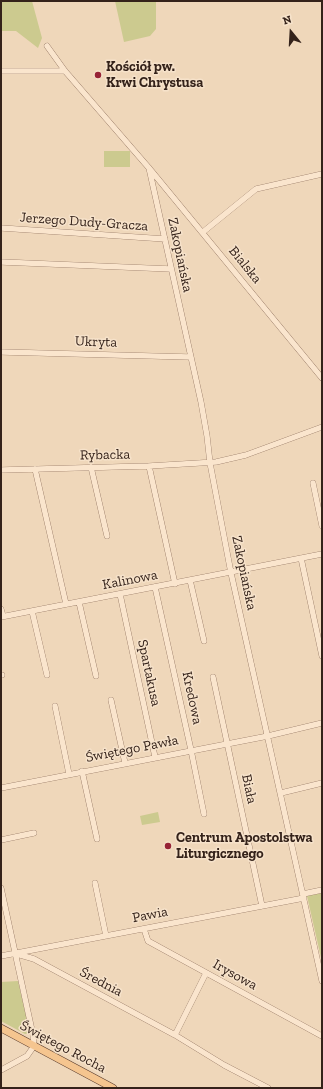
<!DOCTYPE html>
<html>
<head>
<meta charset="utf-8">
<style>
  body { margin:0 }
  #map { position:relative; width:323px; height:1089px; overflow:hidden; background:#efd7ba; font-family:"Zilla Slab",serif }
  canvas { display:block }
  .frame { position:absolute; inset:0; border:2px solid #34221a; pointer-events:none }
  .north { position:absolute; left:271px; top:12px; width:40px; height:40px; -webkit-text-stroke:3px #f6e2ca; paint-order:stroke; rotate:342deg; font-size:11px; font-weight:700; line-height:16px; text-align:center; color:#34221a }
  .north::after { content:''; display:block; margin:auto; width:14px; height:18px; background:#34221a; clip-path:polygon(50% 0,100% 100%,50% 72%,0 100%) }
</style>
</head>
<body>
<div id="map">
<canvas width="323" height="1089"></canvas>
<div class="frame"></div>
<div class="north">N</div>
</div>
<script>
const ctx = document.querySelector('canvas').getContext('2d');
ctx.lineJoin = 'round';
function fillPath(path, color) {
  ctx.fillStyle = color;
  ctx.fill(path, 'evenodd');
}
function toPath(rows) {
  const path = new Path2D();
  for (const r of rows) {
    path.moveTo(r[0], r[1]);
    for (let i = 2; i < r.length; i += 2) path.lineTo(r[i], r[i + 1]);
  }
  return path;
}
function strokePath(path, color, width, dash) {
  ctx.strokeStyle = color;
  ctx.lineWidth = width;
  ctx.lineCap = dash ? 'butt' : 'round';
  ctx.setLineDash(dash || []);
  ctx.stroke(path);
}
function write(font, color, halo, rows, align = 'center') {
  ctx.font = font + ' "Zilla Slab",serif';
  ctx.lineWidth = 3;
  ctx.setLineDash([]);
  ctx.textBaseline = 'middle';
  ctx.strokeStyle = halo;
  ctx.fillStyle = color;
  for (const [text, x, y, turn = 0] of rows) {
    ctx.save();
    ctx.translate(x, y);
    ctx.rotate((+turn || 0) * Math.PI / 180);
    ctx.textAlign = isNaN(turn) ? turn : align;
    if (halo) ctx.strokeText(text, 0, 0);
    ctx.fillText(text, 0, 0);
    ctx.restore();
  }
}
fillPath(toPath([
  [1,1,32,1,42,38,38,48,16,31,1,31],
  [115,1,156,1,156,29,150,36,124,42],
  [104,151,130,151,130,167,104,167],
  [158,812,160,822,142,825,140,816],
  [322,893,322,962,307,896],
  [18,981,30,1033,29,1034,25,1034,1,1021,1,982]
]), '#ccca8f');
const minor = toPath([
  [47,46,65,71,149,168,322,378],
  [1,71,65,71],
  [149,168,201,402,207,436,210,463,231,573,322,981],
  [1,228,165,239],
  [203,232,256,189,322,174],
  [1,262,171,269],
  [1,352,190,357],
  [149,466,175,584],
  [91,467,107,536],
  [35,469,66,604],
  [1,470,149,466,216,462,246,455,322,427],
  [313,483,322,526],
  [301,558,322,656],
  [190,580,204,641],
  [155,587,191,750,204,814],
  [120,594,155,757],
  [79,602,96,676],
  [1,609,3,616],
  [32,611,47,675],
  [1,617,322,554],
  [1,675,2,675],
  [213,677,262,906],
  [111,700,125,763],
  [55,706,69,774],
  [82,771,97,839],
  [1,788,268,736,322,723],
  [281,793,322,783],
  [1,840,34,833],
  [95,883,106,936],
  [1,888,33,1035,34,1046,27,1056,1,1070],
  [303,894,322,890],
  [144,929,148,941,322,1036],
  [17,954,34,959,175,1035,224,1065,268,1088],
  [1,956,304,898],
  [175,1035,206,973]
]);
const major = toPath([
  [1,1028,113,1088]
]);
strokePath(minor, '#866754', 6);
strokePath(major, '#533629', 8);
strokePath(minor, '#fae5cd', 5.5);
strokePath(major, '#f5c58f', 7);
for (const [x, y, r, color] of [
  [98,75,4,"#972336"],
  [168,846,4,"#972336"]
]) {
  const dot = new Path2D();
  dot.arc(x, y, r, 0, 2 * Math.PI);
  ctx.fillStyle = color;
  ctx.fill(dot);
  strokePath(dot, '#f6e2ca', 1.5);
}
write('bold 14px', '#34221a', '#f6e2ca', [
  ["Kościół pw.",106,67],
  ["Krwi Chrystusa",106,83],
  ["Centrum Apostolstwa",176,838],
  ["Liturgicznego",176,854]
], 'left');
write('14px', '#34221a', '#f6e2ca', [
  ["Jerzego Dudy-Gracza",84,222,4],
  ["Zakopiańska",180,255,78],
  ["Bialska",245,265,51],
  ["Ukryta",96,342,2],
  ["Rybacka",105,455,-1],
  ["Zakopiańska",244,573,78],
  ["Kalinowa",130,580,-11],
  ["Spartakusa",149,673,78],
  ["Kredowa",192,698,78],
  ["Świętego Pawła",132,749,-11],
  ["Biała",249,789,78],
  ["Pawia",150,915,-11],
  ["Irysowa",235,975,29],
  ["Średnia",101,982,28],
  ["Świętego Rocha",63,1047,28]
]);
</script>
</body>
</html>
